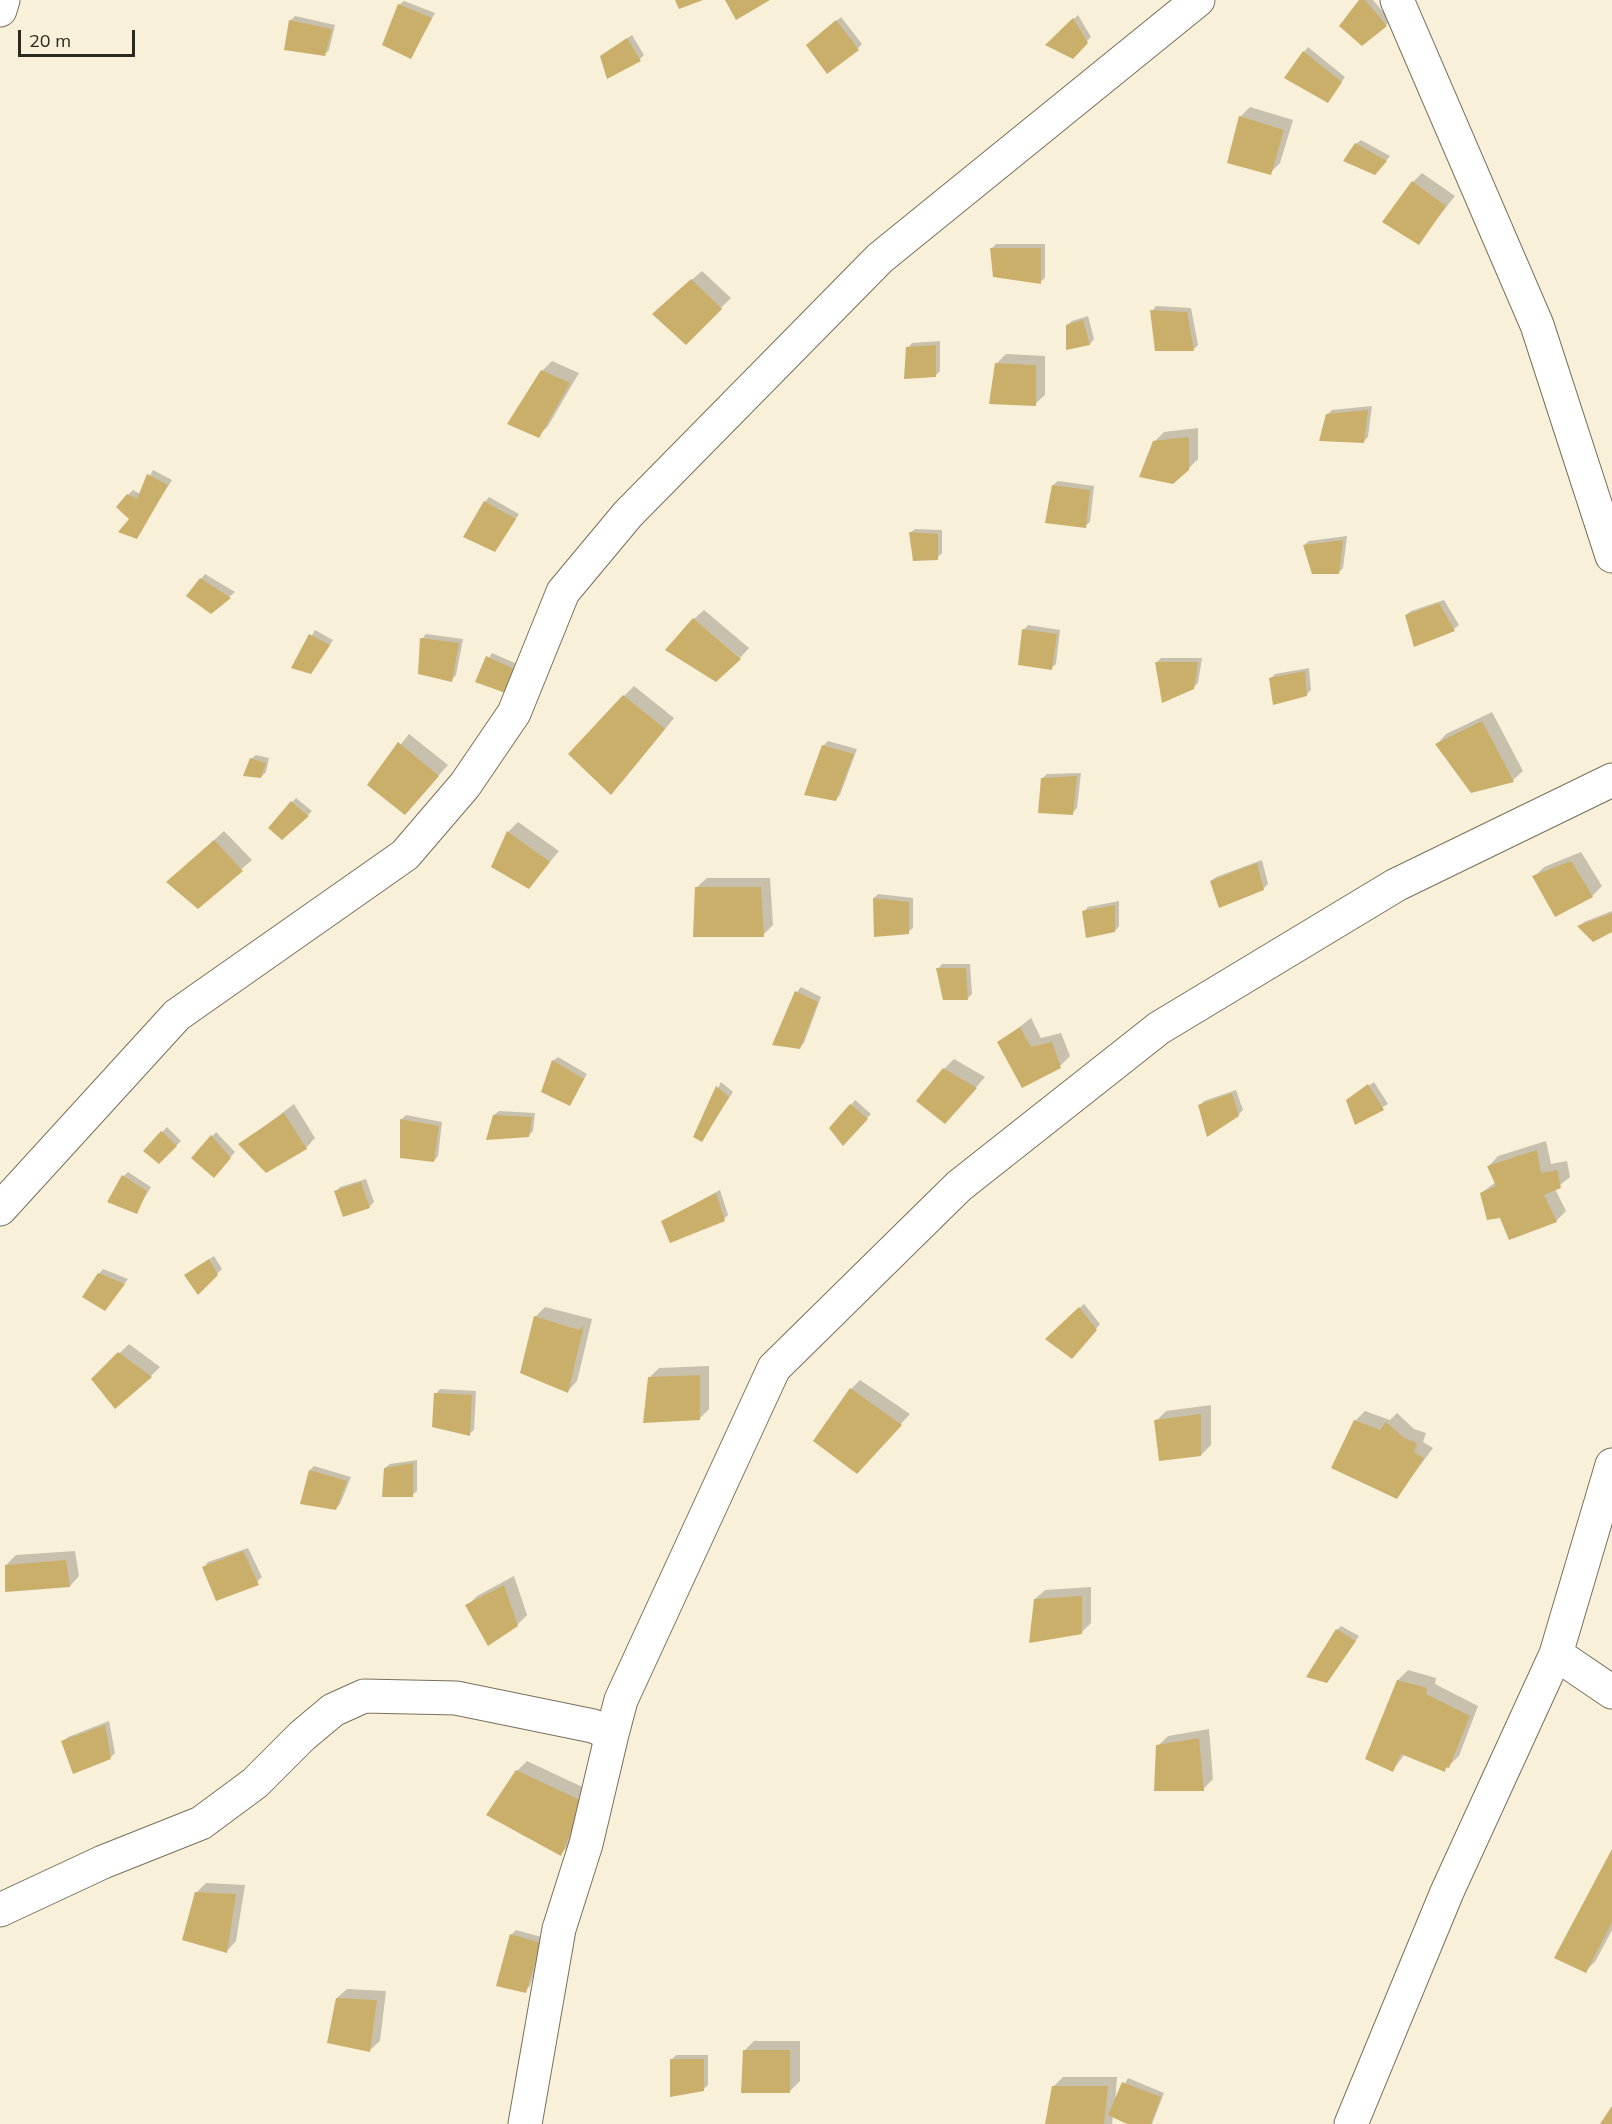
<!DOCTYPE html>
<html>
<head>
<meta charset="utf-8">
<style>
  body { margin:0 }
  #map { position:relative; width:1612px; height:2124px; overflow:hidden; background:#f9f0d9; font-family:Mulish,sans-serif }
  canvas { display:block }
  .scale { position:absolute; left:18px; top:30px; width:117px; height:27px; box-sizing:border-box; border:3px solid #2c2920; border-top:0; padding-left:8px; font-size:18px; line-height:21px; white-space:nowrap; color:#2c2920; -webkit-text-stroke:4px #f9f0d9; paint-order:stroke }
</style>
</head>
<body>
<div id="map">
<canvas width="1612" height="2124"></canvas>
<div class="scale">20 m</div>
</div>
<script>
const ctx = document.querySelector('canvas').getContext('2d');
ctx.lineJoin = 'round';
function fillPath(path, color) {
  ctx.fillStyle = color;
  ctx.fill(path, 'evenodd');
}
function toPath(rows) {
  const path = new Path2D();
  for (const r of rows) {
    path.moveTo(r[0], r[1]);
    for (let i = 2; i < r.length; i += 2) path.lineTo(r[i], r[i + 1]);
  }
  return path;
}
function strokePath(path, color, width, dash) {
  ctx.strokeStyle = color;
  ctx.lineWidth = width;
  ctx.lineCap = dash ? 'butt' : 'round';
  ctx.setLineDash(dash || []);
  ctx.stroke(path);
}
fillPath(toPath([
  [1361,0,1373,0,1390,20,1386,25],
  [404,1,435,13,411,57,399,5],
  [1078,15,1091,37,1072,57,1052,41],
  [295,16,335,25,329,50,325,54,290,21],
  [841,17,862,44,858,48,813,41],
  [632,35,644,55,640,59,601,56],
  [1308,47,1345,77,1332,96,1304,52],
  [1250,107,1293,120,1280,163,1270,173,1240,117],
  [1361,140,1390,156,1380,168,1356,144],
  [1422,173,1455,196,1418,243,1413,182],
  [996,244,1045,244,1045,278,1040,282,992,248],
  [702,271,731,298,686,343,664,304],
  [1156,306,1191,308,1198,345,1193,350,1152,311],
  [1088,316,1094,339,1090,344,1067,348,1067,325,1072,321],
  [940,341,940,371,936,375,908,348,912,343],
  [1006,354,1045,356,1045,395,1035,404,996,364],
  [552,361,579,373,548,426,538,436,542,371],
  [1372,406,1368,437,1363,442,1327,415,1332,410],
  [1198,428,1198,459,1188,469,1154,442,1164,432],
  [153,470,172,480,136,537,128,495,133,490,140,494],
  [1058,481,1094,486,1090,522,1085,526,1053,485],
  [489,497,519,514,495,551,485,502],
  [915,529,942,530,942,553,937,558,910,533],
  [1347,536,1343,568,1338,573,1304,545,1309,541],
  [205,574,235,592,211,612,201,579],
  [1444,600,1459,625,1454,629,1415,645,1406,615,1411,611],
  [704,610,749,648,740,658,694,619],
  [1028,625,1060,630,1056,664,1051,668,1024,630],
  [315,630,333,640,311,673,293,667],
  [426,634,463,639,456,675,451,680,422,639],
  [492,653,526,668,477,681],
  [1161,658,1202,658,1198,683,1193,688,1156,663],
  [1309,668,1311,690,1306,695,1270,679,1275,674],
  [634,686,674,718,621,783,624,696],
  [1492,712,1523,771,1513,780,1472,792,1437,744,1446,734],
  [409,734,448,765,414,803,369,785],
  [828,741,857,749,840,795,836,799,823,746],
  [256,755,269,758,266,772,261,777,251,759],
  [1081,773,1077,808,1072,813,1042,779,1047,774],
  [296,798,312,811,308,815,292,802],
  [518,822,559,851,529,887,493,866,508,832],
  [224,831,252,860,198,907,178,873],
  [1581,852,1602,886,1592,896,1534,877,1544,867],
  [1262,860,1268,884,1263,889,1211,881,1216,877],
  [707,878,770,878,773,925,763,935,697,887],
  [878,894,913,898,913,928,908,932,874,898],
  [1119,901,1119,926,1115,931,1083,912,1088,907],
  [1612,911,1612,931,1579,926,1584,922],
  [942,964,970,964,972,994,968,998,938,969],
  [801,987,821,997,804,1043,799,1048,775,1044,797,992],
  [1031,1018,1041,1038,1061,1033,1070,1056,1060,1066,999,1043],
  [558,1057,587,1074,570,1104,553,1061],
  [954,1059,985,1077,955,1112,944,1069],
  [721,1082,733,1092,701,1140,695,1137],
  [1374,1082,1388,1104,1356,1123,1350,1099],
  [1236,1090,1243,1110,1238,1115,1200,1105,1204,1101],
  [855,1100,871,1114,843,1144,851,1105],
  [294,1104,315,1138,306,1148,241,1144],
  [499,1111,535,1113,533,1131,528,1136,494,1115],
  [406,1115,442,1122,438,1156,434,1161,401,1120],
  [167,1127,181,1141,159,1162,145,1151],
  [216,1132,235,1152,214,1176,193,1158],
  [1546,1141,1551,1164,1567,1161,1570,1177,1555,1189,1566,1211,1556,1221,1481,1193,1496,1182,1489,1166,1498,1156],
  [128,1172,151,1187,136,1212,124,1176],
  [366,1179,374,1202,370,1206,344,1215,336,1192,340,1187],
  [720,1190,728,1215,724,1219,663,1221],
  [214,1256,222,1269,198,1293,186,1275],
  [103,1269,128,1279,109,1304,99,1274],
  [1084,1304,1100,1324,1076,1353,1047,1339],
  [545,1307,592,1319,577,1381,568,1391,535,1317],
  [129,1344,160,1367,151,1376,93,1379],
  [709,1366,709,1409,699,1419,649,1378,659,1368],
  [860,1380,910,1414,866,1462,851,1389],
  [440,1389,476,1391,474,1430,469,1434,436,1394],
  [1211,1405,1211,1445,1201,1455,1156,1421,1166,1411],
  [1365,1411,1390,1420,1397,1413,1414,1429,1426,1433,1423,1442,1433,1448,1397,1497,1355,1421],
  [417,1460,417,1491,412,1495,385,1468,390,1464],
  [314,1466,351,1477,340,1504,335,1509,310,1470],
  [248,1548,262,1577,258,1581,216,1599,204,1567,208,1562],
  [75,1551,79,1576,70,1586,6,1565,16,1555],
  [514,1576,527,1615,517,1625,467,1606,477,1596],
  [1091,1587,1091,1623,1081,1633,1035,1599,1045,1590],
  [1341,1626,1359,1636,1326,1682,1337,1630],
  [1408,1670,1436,1678,1435,1684,1478,1706,1459,1756,1444,1770,1405,1754,1392,1771,1398,1680],
  [109,1721,115,1753,110,1758,63,1741,68,1737],
  [1209,1729,1213,1779,1203,1789,1158,1746,1168,1736],
  [527,1761,593,1792,570,1844,561,1854,517,1771],
  [1612,1852,1612,1930,1595,1962,1585,1971],
  [206,1883,245,1885,236,1941,227,1951,196,1893],
  [516,1930,545,1938,530,1986,525,1991,511,1935],
  [347,1989,386,1991,380,2041,370,2050,337,1998],
  [754,2041,800,2041,800,2081,790,2091,744,2051],
  [676,2055,708,2055,708,2085,704,2089,671,2060],
  [1063,2077,1117,2077,1115,2102,1128,2078,1164,2093,1152,2124,1131,2124,1113,2116,1112,2124,1047,2124,1053,2087]
]), '#0003');
fillPath(toPath([
  [675,0,703,0,679,9],
  [725,0,770,0,736,20],
  [1359,0,1365,0,1387,26,1362,46,1339,26],
  [398,4,432,18,411,59,382,45],
  [1073,18,1088,43,1073,59,1045,45],
  [289,20,332,29,325,56,284,50],
  [836,20,859,50,827,74,806,45],
  [627,38,641,61,607,79,600,56],
  [1303,51,1342,82,1328,103,1284,78],
  [1239,116,1284,130,1271,175,1227,163],
  [1355,143,1387,161,1375,175,1343,161],
  [1412,181,1446,206,1419,245,1382,222],
  [990,248,1041,248,1041,284,993,277],
  [691,279,722,309,686,345,652,314],
  [1150,310,1187,312,1194,351,1155,351],
  [1083,320,1090,345,1066,350,1066,325],
  [936,345,936,377,904,379,906,347],
  [995,363,1036,365,1036,406,989,404],
  [541,370,570,383,539,438,507,424],
  [1368,410,1364,443,1319,441,1326,414],
  [1189,437,1189,470,1173,484,1139,477,1153,441],
  [147,474,168,485,137,539,118,532,129,519,116,507,127,494,137,499],
  [1052,485,1090,490,1086,528,1045,523],
  [484,501,516,519,495,552,463,537],
  [909,532,938,534,938,560,913,561],
  [1343,540,1339,574,1312,574,1303,545],
  [200,578,231,598,211,614,186,596],
  [1439,603,1455,631,1414,647,1405,615],
  [693,618,741,659,716,682,665,650],
  [1022,629,1057,634,1052,670,1018,665],
  [309,634,330,645,311,674,291,668],
  [420,638,459,643,452,682,418,674],
  [486,656,523,673,511,695,475,682],
  [1155,662,1198,662,1194,689,1162,703],
  [1305,671,1307,696,1273,705,1269,678],
  [623,695,665,729,611,795,568,754],
  [1482,721,1514,782,1471,793,1435,744],
  [398,742,439,776,405,815,367,785],
  [822,745,854,754,836,801,804,795],
  [250,758,266,763,261,778,243,776],
  [1077,776,1073,815,1038,813,1041,778],
  [291,801,309,816,282,840,268,828],
  [507,831,550,862,529,889,491,867],
  [214,840,243,871,198,909,166,882],
  [1571,861,1593,897,1555,917,1532,876],
  [1257,863,1264,890,1219,908,1210,881],
  [695,887,761,887,764,937,693,937],
  [873,898,909,902,909,934,874,937],
  [1115,905,1115,932,1086,938,1082,911],
  [1612,913,1612,932,1593,942,1577,926],
  [936,968,966,968,968,1000,943,1000],
  [795,991,818,1002,800,1049,772,1045],
  [1020,1027,1031,1047,1052,1042,1061,1068,1022,1088,997,1042],
  [552,1060,584,1079,570,1106,541,1092],
  [943,1068,977,1088,945,1124,916,1101],
  [1368,1084,1384,1110,1355,1125,1346,1100],
  [716,1086,729,1097,702,1142,693,1137],
  [1232,1093,1239,1116,1207,1137,1198,1105],
  [850,1104,868,1119,843,1146,829,1128],
  [284,1113,307,1149,266,1173,238,1144],
  [493,1115,532,1117,529,1137,486,1140],
  [400,1119,439,1126,434,1162,400,1158],
  [161,1131,177,1146,159,1164,143,1151],
  [211,1135,231,1158,214,1178,191,1158],
  [1537,1150,1541,1173,1557,1170,1561,1188,1544,1195,1557,1222,1509,1240,1500,1218,1487,1220,1480,1193,1496,1186,1487,1166],
  [122,1175,147,1191,137,1214,107,1202],
  [361,1182,370,1208,343,1217,334,1191],
  [716,1193,725,1221,670,1243,661,1221],
  [209,1259,218,1275,198,1295,184,1275],
  [98,1273,125,1284,105,1311,82,1297],
  [1079,1307,1097,1330,1072,1359,1045,1339],
  [534,1316,579,1330,584,1325,568,1393,520,1373],
  [118,1352,152,1377,115,1409,91,1379],
  [700,1375,700,1420,643,1423,648,1377],
  [850,1388,902,1425,857,1474,813,1441],
  [434,1393,472,1395,470,1436,432,1427],
  [1201,1414,1201,1456,1159,1461,1154,1420],
  [1354,1420,1380,1430,1386,1422,1404,1438,1417,1443,1414,1452,1424,1458,1397,1499,1331,1468],
  [413,1463,413,1497,382,1497,384,1468],
  [309,1470,347,1481,336,1510,300,1504],
  [243,1551,259,1585,216,1601,202,1567],
  [66,1560,70,1587,5,1592,5,1565],
  [504,1585,518,1626,488,1646,465,1605],
  [1082,1596,1082,1634,1029,1643,1034,1599],
  [1336,1629,1356,1641,1327,1683,1306,1677],
  [1397,1680,1427,1688,1426,1694,1470,1716,1449,1768,1446,1767,1445,1772,1401,1754,1393,1772,1365,1759],
  [105,1725,111,1759,73,1774,61,1741],
  [1199,1738,1204,1791,1154,1791,1156,1745],
  [516,1770,584,1802,561,1856,486,1815],
  [1612,1849,1612,1922,1586,1973,1554,1958],
  [195,1892,236,1894,227,1953,182,1940],
  [510,1934,541,1943,526,1993,496,1986],
  [336,1998,377,2000,370,2052,327,2043],
  [743,2050,790,2050,790,2093,741,2093],
  [670,2059,704,2059,704,2091,670,2097],
  [1122,2082,1161,2097,1151,2124,1127,2124,1108,2115],
  [1052,2086,1108,2086,1104,2124,1045,2124],
  [1612,2106,1612,2124,1600,2124]
]), '#caaf6b');
const street = toPath([
  [1397,0,1537,325,1612,556],
  [0,10,3,0],
  [0,1209,177,1015,405,855,465,785,514,713,563,592,628,514,880,258,1198,0],
  [1612,1465,1556,1654,1612,1692],
  [0,1910,103,1862,201,1823,255,1783,302,1736,333,1710,364,1696,456,1698,593,1726,612,1734,621,1700,774,1368,959,1186,1159,1028,1396,885,1612,780],
  [525,2124,559,1929,586,1844,612,1734],
  [1351,2124,1447,1892,1556,1654]
]);
strokePath(street, '#78705c', 35);
strokePath(street, '#fff', 33);
</script>
</body>
</html>
